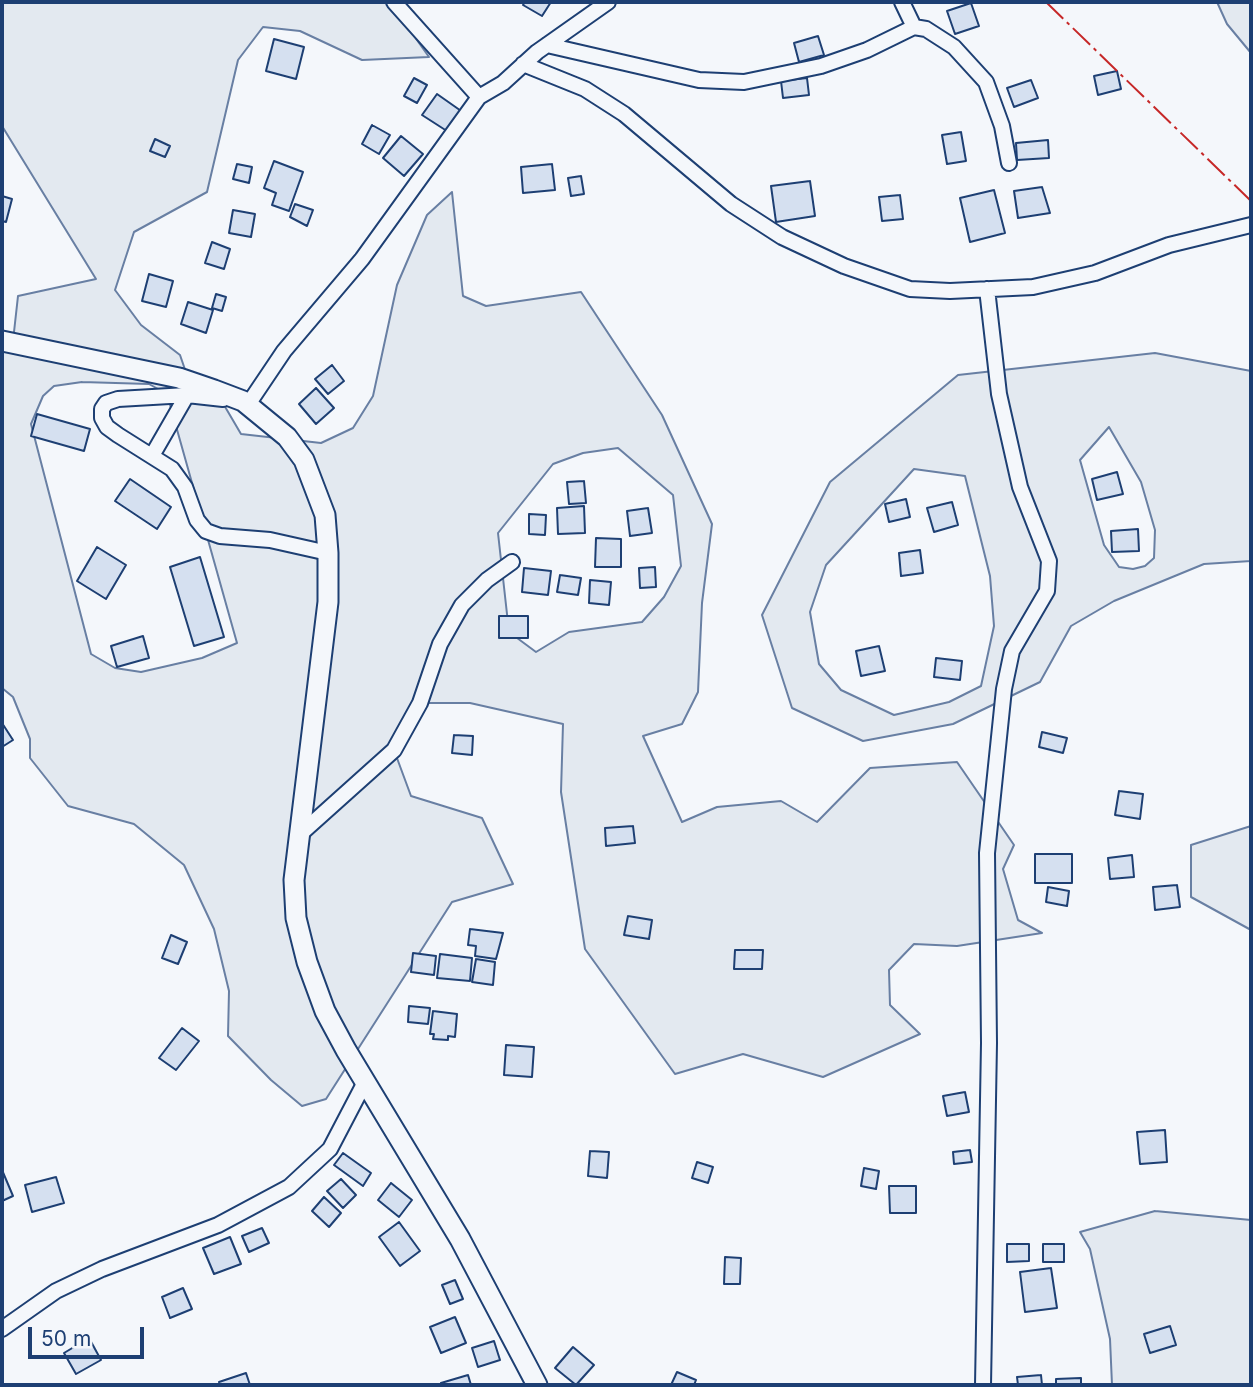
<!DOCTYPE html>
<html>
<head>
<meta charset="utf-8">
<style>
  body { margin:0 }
  #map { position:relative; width:1253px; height:1387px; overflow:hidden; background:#f4f7fb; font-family:Inter,sans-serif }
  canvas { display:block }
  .frame { position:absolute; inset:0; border:4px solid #1d3f73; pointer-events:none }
  .scale { position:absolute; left:28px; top:1327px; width:116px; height:32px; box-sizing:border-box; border:4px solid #1d3f73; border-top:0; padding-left:9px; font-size:21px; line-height:24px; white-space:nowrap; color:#1d3f73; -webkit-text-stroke:5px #f4f7fb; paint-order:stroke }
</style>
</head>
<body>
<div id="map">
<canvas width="1253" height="1387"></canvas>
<div class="frame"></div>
<div class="scale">50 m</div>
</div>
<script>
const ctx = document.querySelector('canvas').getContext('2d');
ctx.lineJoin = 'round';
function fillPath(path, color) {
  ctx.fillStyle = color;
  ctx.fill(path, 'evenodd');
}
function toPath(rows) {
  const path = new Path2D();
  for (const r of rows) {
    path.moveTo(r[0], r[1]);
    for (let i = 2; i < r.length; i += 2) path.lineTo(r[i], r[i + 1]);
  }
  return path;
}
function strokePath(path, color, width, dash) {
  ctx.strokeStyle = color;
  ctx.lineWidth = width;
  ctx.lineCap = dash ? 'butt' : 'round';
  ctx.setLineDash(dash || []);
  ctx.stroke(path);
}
const green = toPath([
  [2,2,390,2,429,57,362,60,300,31,263,27,238,60,207,192,134,232,115,290,141,325,180,355,191,387,224,405,241,434,321,443,353,428,373,396,397,285,427,215,452,192,463,296,486,306,581,292,662,415,712,524,702,603,698,692,682,724,643,736,682,822,717,807,781,801,817,822,870,768,957,762,1014,845,1003,869,1018,920,1042,933,957,946,914,944,889,970,890,1005,920,1034,823,1077,743,1054,675,1074,585,949,561,792,563,724,470,703,420,703,394,750,411,796,482,818,513,884,452,902,326,1099,302,1106,271,1080,228,1036,229,991,214,929,184,865,134,824,68,806,30,758,30,739,13,697,2,688,2,346,14,332,18,296,96,279,2,126,2,2],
  [82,382,149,384,167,394,237,643,202,658,141,672,115,668,91,654,31,424,43,396,54,386,82,382],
  [618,448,673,495,681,566,664,597,642,622,569,632,536,652,509,632,498,533,553,464,583,453,618,448],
  [1217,2,1251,2,1251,53,1227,24,1217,2],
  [1155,353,1251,371,1251,561,1204,564,1114,601,1071,626,1040,682,953,724,863,741,792,708,762,615,830,482,958,375,1155,353],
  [1109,427,1141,482,1155,530,1154,558,1145,566,1133,569,1119,567,1104,545,1080,460,1109,427],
  [914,469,965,476,990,576,994,626,981,686,949,702,894,715,841,690,819,664,810,612,826,565,914,469],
  [1251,826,1251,930,1191,897,1191,845,1251,826],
  [1155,1211,1251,1220,1251,1385,1112,1385,1110,1339,1090,1249,1080,1232,1155,1211]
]);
fillPath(green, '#e3e9f0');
strokePath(green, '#687fa3', 2);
const building = toPath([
  [525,2,551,2,542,16,523,5,525,2],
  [971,3,979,26,955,34,947,11,971,3],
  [818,36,824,55,799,62,794,43,818,36],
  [274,39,304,47,296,79,266,71,274,39],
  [1117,71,1121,89,1098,95,1094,76,1117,71],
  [414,78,427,85,417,103,404,96,414,78],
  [807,78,809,95,783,98,781,81,807,78],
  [1031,80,1038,98,1014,107,1007,88,1031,80],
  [437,94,464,113,450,133,422,115,437,94],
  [372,125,390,135,379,154,362,144,372,125],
  [961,132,966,161,947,164,942,135,961,132],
  [401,136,423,154,404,176,383,158,401,136],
  [155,139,170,146,165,157,150,151,155,139],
  [1048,140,1049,158,1017,160,1016,143,1048,140],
  [274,161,303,172,289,211,272,205,276,193,264,188,274,161],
  [237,164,252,167,249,183,233,179,237,164],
  [552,164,555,190,523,193,521,167,552,164],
  [581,176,584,194,571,196,568,178,581,176],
  [810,181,815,216,776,222,771,186,810,181],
  [1042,187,1050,213,1018,218,1014,191,1042,187],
  [994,190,1005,233,970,242,960,198,994,190],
  [900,195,903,219,882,221,879,197,900,195],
  [2,196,12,199,6,222,2,221,2,196],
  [295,204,313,210,307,226,290,217,295,204],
  [233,210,255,214,251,237,229,233,233,210],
  [212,242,230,249,224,269,205,263,212,242],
  [149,274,173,281,166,307,142,301,149,274],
  [216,294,226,297,222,311,212,308,216,294],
  [188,302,213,310,206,333,181,324,188,302],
  [332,365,344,381,328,394,315,379,332,365],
  [316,388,334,408,316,424,299,404,316,388],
  [37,414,90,429,84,451,31,436,37,414],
  [1117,472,1123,494,1097,500,1092,479,1117,472],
  [130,479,171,507,157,529,115,501,130,479],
  [584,481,586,503,569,504,567,482,584,481],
  [906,499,910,517,889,522,885,504,906,499],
  [952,502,958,525,934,532,927,508,952,502],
  [584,506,585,533,558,534,557,508,584,506],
  [648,508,652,533,630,536,627,511,648,508],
  [529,514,546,515,545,535,529,534,529,514],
  [1138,529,1139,551,1112,552,1111,531,1138,529],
  [596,538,621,539,621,567,595,567,596,538],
  [97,547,126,565,106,599,77,581,97,547],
  [920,550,923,573,901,576,899,553,920,550],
  [200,557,224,637,194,646,170,567,200,557],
  [655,567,656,587,640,588,639,568,655,567],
  [524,568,551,571,548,595,522,592,524,568],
  [560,575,581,578,578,595,557,592,560,575],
  [590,580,611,582,609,605,589,603,590,580],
  [499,616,528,616,528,638,499,638,499,616],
  [143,636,149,658,117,667,111,646,143,636],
  [879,646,885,671,861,676,856,651,879,646],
  [936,658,962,661,960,680,934,677,936,658],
  [2,723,13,740,2,747,2,723],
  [1042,732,1067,738,1063,753,1039,747,1042,732],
  [454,735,473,736,472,755,452,753,454,735],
  [1119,791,1143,794,1140,819,1115,815,1119,791],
  [633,826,635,843,606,846,605,828,633,826],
  [1035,854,1072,854,1072,883,1035,883,1035,854],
  [1132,855,1134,877,1110,879,1108,858,1132,855],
  [1177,885,1180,907,1155,910,1153,887,1177,885],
  [1048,887,1069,891,1067,906,1046,902,1048,887],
  [628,916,652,920,649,939,624,935,628,916],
  [470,929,503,933,496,959,475,956,476,946,468,945,470,929],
  [171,935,187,942,178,964,162,958,171,935],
  [735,950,763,950,762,969,734,969,735,950],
  [413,953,436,956,434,975,411,972,413,953],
  [440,954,472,958,470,981,437,978,440,954],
  [476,959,495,962,493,985,472,982,476,959],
  [409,1006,430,1008,428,1024,408,1022,409,1006],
  [433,1011,457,1014,455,1037,448,1036,448,1040,433,1039,434,1034,430,1034,433,1011],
  [182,1028,199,1041,176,1070,159,1058,182,1028],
  [506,1045,534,1047,532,1077,504,1075,506,1045],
  [965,1092,969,1112,947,1116,943,1096,965,1092],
  [1165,1130,1167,1162,1140,1164,1137,1132,1165,1130],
  [970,1150,972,1162,954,1164,953,1152,970,1150],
  [590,1151,609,1152,607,1178,588,1176,590,1151],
  [343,1153,371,1173,363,1186,334,1165,343,1153],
  [697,1162,713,1167,708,1183,692,1178,697,1162],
  [864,1168,879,1171,876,1189,861,1186,864,1168],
  [2,1170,13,1196,2,1201,2,1170],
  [56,1177,64,1203,32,1212,25,1185,56,1177],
  [341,1179,356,1195,343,1208,327,1191,341,1179],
  [391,1183,412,1200,399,1217,378,1200,391,1183],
  [889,1186,916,1186,916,1213,890,1213,889,1186],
  [324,1197,341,1213,329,1227,312,1211,324,1197],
  [399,1222,420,1251,400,1266,379,1237,399,1222],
  [262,1228,269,1243,249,1252,242,1236,262,1228],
  [230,1237,241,1264,214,1274,203,1248,230,1237],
  [1007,1244,1029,1244,1029,1261,1007,1262,1007,1244],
  [1043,1244,1064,1244,1064,1262,1043,1262,1043,1244],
  [725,1257,741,1258,740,1284,724,1284,725,1257],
  [1051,1268,1057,1308,1025,1312,1020,1272,1051,1268],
  [455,1280,463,1299,450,1304,442,1285,455,1280],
  [183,1288,192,1309,170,1318,162,1297,183,1288],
  [455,1317,466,1343,441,1353,430,1327,455,1317],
  [1170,1326,1176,1345,1150,1353,1144,1334,1170,1326],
  [89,1338,101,1360,76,1374,64,1353,89,1338],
  [494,1341,500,1360,478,1367,472,1348,494,1341],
  [573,1347,594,1365,576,1385,555,1368,573,1347],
  [677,1372,696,1380,694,1385,671,1385,677,1372],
  [246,1373,250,1385,220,1385,219,1382,246,1373],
  [468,1375,471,1385,442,1385,441,1383,468,1375],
  [1041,1375,1042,1385,1018,1385,1017,1377,1041,1375],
  [1081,1378,1081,1385,1056,1385,1056,1379,1081,1378]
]);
fillPath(building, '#d5e0f0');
strokePath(building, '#1d3f73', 2);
const minor = toPath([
  [394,2,479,97],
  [902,2,914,27],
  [547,45,699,80,744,82,821,66,867,50,914,27,926,29,954,47,986,82,1002,126,1009,163],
  [523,64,585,89,624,114,731,204,782,237,844,266,910,289,950,291,1033,287,1095,273,1169,245,1251,225],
  [223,399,187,395,118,399,106,403,102,409,102,418,107,427,118,435,172,469,185,487,197,520,206,531,220,536,270,540,328,553],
  [247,406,284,351,362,259,479,97,503,83,537,52,608,2],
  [153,454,187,395],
  [297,837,394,750,420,703,440,644,462,605,487,580,512,562],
  [2,1329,56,1291,102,1269,218,1225,289,1187,330,1149,365,1082],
  [983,1385,989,1043,987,853,1004,689,1012,651,1047,591,1049,561,1020,487,999,394,987,289]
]);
const secondary = toPath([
  [2,341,179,378,214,390,243,401,287,437,304,460,325,515,328,553,328,602,294,880,296,918,307,962,325,1011,346,1050,460,1239,537,1385]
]);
strokePath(minor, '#1d3f73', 18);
strokePath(secondary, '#1d3f73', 23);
strokePath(minor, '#f4f7fb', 14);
strokePath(secondary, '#f4f7fb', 19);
strokePath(toPath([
  [1046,2,1251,201]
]), '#c62828', 2, [24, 5, 3.5, 5]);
</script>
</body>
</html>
